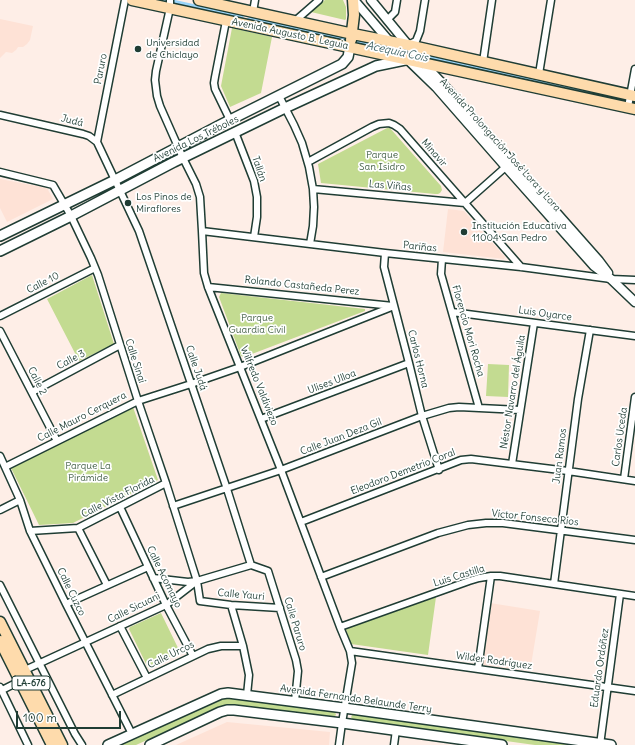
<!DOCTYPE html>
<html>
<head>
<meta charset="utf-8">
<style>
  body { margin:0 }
  #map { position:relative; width:635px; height:745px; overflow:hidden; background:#feeee7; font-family:Delius,sans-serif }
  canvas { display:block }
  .scale { position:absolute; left:16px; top:711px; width:105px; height:18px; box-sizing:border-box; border:2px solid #1f3d34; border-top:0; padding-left:5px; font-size:12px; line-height:14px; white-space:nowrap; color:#1f3d34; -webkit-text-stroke:3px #fff; paint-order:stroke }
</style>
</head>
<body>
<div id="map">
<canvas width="635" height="745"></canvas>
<div class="scale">100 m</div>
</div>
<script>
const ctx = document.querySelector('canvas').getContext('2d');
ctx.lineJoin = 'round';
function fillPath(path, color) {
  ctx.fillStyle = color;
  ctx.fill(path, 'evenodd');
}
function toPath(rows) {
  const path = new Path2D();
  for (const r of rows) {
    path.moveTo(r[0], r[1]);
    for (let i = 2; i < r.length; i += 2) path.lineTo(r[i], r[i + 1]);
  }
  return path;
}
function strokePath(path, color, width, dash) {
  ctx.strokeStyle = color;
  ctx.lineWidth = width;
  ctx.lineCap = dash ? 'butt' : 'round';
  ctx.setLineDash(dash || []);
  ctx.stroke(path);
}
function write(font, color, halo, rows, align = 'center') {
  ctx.font = font + ' Delius,sans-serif';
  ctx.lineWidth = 3.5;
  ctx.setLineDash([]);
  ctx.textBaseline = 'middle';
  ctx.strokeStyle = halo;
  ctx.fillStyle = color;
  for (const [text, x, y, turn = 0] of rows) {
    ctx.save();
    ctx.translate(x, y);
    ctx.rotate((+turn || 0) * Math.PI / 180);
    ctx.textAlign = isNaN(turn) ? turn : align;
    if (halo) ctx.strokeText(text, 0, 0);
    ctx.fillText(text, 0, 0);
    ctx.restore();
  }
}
fillPath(toPath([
  [0,19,33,26,30,40,27,44,23,47,18,47,16,50,12,53,6,52,0,58],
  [0,179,47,188,53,199,7,222,0,208],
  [448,209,464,211,505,257,504,259,443,252],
  [490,603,540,611,530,671,484,665,482,660,483,648,486,645,487,641,485,638],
  [227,722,330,732,329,745,176,745]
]), '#fee2d6');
fillPath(toPath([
  [325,0,343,0,346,7,346,19,345,20,311,12],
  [232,28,272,37,261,93,230,107,221,86],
  [389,127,441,186,442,190,440,193,438,194,435,194,321,183,318,164],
  [92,275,114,344,79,361,47,299],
  [221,293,365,309,365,311,244,357,241,356,219,297],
  [488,364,509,365,508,397,486,396],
  [133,407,158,480,73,523,39,525,11,468],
  [436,597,428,655,351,644,346,629],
  [161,613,180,652,148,668,129,629,130,627],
  [226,698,335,711,336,715,334,717,227,704,136,745,120,745],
  [353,714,578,745,535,745,353,720,351,717]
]), '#c3db91');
strokePath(toPath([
  [159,0,240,18],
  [250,21,376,46,635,103]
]), '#9ad5fa', 7);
const minor = toPath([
  [170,0,170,8,156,71,155,80,157,96,160,106,183,158,196,184,200,197,202,231,204,273,208,287,281,470,340,627,350,651,352,663,342,723,339,745],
  [253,12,255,0],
  [387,20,395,12,397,0],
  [226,21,215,77,214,83,215,89,230,120],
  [295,21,319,0],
  [408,45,416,41,420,31,425,0],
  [483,62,492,0],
  [539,74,551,0],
  [279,96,294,125,302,143,309,167,313,189,314,207,313,226,310,244],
  [628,107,635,69],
  [0,115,83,134,89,136,97,142,139,231,227,489,251,565],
  [235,132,254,181,257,197,257,217,254,237],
  [97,142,125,0],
  [308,162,372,127,379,124,389,123,394,125,400,129,521,267],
  [0,172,53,185,71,216,91,258,98,275,138,401,166,483,197,581,200,601,231,605,280,608],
  [313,189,465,203,509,164],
  [202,231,385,253,521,267,611,279,635,280],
  [385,253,384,267,409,363,422,416,439,470],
  [442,259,441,274,479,408],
  [208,287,393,306],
  [452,312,635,336],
  [0,316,95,268],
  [0,331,57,441],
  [32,392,120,345],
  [261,419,409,363],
  [0,456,20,500,30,531,66,604,132,734],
  [512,464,534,323],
  [5,467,138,401,191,384,240,367,394,306],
  [624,479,635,397],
  [173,506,281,470,422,416,449,408,459,407,520,410],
  [120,507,166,605,193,656],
  [0,510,20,500],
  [301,522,461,460,471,459,568,471,635,481],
  [78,528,107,585],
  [30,531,78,528,166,483],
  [251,565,268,571,296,660,298,671,295,701],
  [321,577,438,533,468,525,486,523,503,523,635,540],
  [153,578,188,582,197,581],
  [554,584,578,399,590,330],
  [0,585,75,734,82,745],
  [66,604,148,567],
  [231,605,243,646,249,675,247,695],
  [120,626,147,678],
  [340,627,469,581,479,578,491,576,500,576,635,596],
  [350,651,635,691],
  [478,669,491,576],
  [25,670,166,605,197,581,251,565],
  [0,687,28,745],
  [0,691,20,681],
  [112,695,208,649,221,646,243,646],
  [394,745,396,730],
  [600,745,620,594]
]);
const tertiary = toPath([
  [354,0,390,42,407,59,436,87,506,167,594,266,611,279,635,302],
  [371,0,422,62,440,81,599,261,608,273]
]);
const secondary = toPath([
  [0,236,115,180,220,125,342,64,348,57,350,47],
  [0,251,71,216,174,162,285,108,376,66,405,60],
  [108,745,221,694,228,693,344,708,611,745],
  [150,745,220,712,227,710,234,710,342,723,502,745]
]);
const primary = toPath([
  [132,0,635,109],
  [199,0,353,34,408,45,635,96],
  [351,40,354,15,353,0],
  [0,622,62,745],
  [0,641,52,745]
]);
strokePath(minor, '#1f3d34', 9);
strokePath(tertiary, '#1f3d34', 11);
strokePath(secondary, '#1f3d34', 12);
strokePath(primary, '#1f3d34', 13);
strokePath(minor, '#fff', 6);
strokePath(tertiary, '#fff', 8);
strokePath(secondary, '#fff', 9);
strokePath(primary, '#fedbac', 10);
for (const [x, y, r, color] of [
  [138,49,4,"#1f3d34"],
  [128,203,4,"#1f3d34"],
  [464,232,4,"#1f3d34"]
]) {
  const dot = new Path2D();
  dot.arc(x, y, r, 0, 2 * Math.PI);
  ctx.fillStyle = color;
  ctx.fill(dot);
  strokePath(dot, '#fff', 1.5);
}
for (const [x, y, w] of [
  [31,683,38]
]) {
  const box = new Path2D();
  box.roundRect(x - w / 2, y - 7, w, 14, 3);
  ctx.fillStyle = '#fff';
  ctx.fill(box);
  strokePath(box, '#1f3d34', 1);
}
write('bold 9px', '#1f3d34', null, [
  ["LA-676",31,683]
]);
write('10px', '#1f3d34', '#fff', [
  ["Avenida Augusto B. Leguia",290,34,12],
  ["Paruro",101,69,-79],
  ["Judá",72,121,14],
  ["Avenida Los Tréboles",196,139,-26],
  ["Avenida Prolongación José Lora y Lora",500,145,48],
  ["Minavir",434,153,49],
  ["Tallán",259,169,71],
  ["Las Viñas",390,186,5],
  ["Pariñas",420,247,6],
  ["Calle 10",43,283,-27],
  ["Rolando Castañeda Perez",302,286,6],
  ["Luis Oyarce",545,314,8],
  ["Florencio Mori Rocha",468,331,74],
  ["Carlos Horna",418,359,76],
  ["Calle 3",71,360,-28],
  ["Calle Sinaí",135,361,72],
  ["Calle Judá",196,368,71],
  ["Calle 2",37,381,63],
  ["Ulises Ulloa",332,382,-21],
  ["Wilfredo Valdiviezo",259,386,68],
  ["Néstor Navarro del Águila",513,392,-81],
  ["Calle Mauro Cerquera",82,417,-27],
  ["Calle Juan Deza Gil",341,437,-21],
  ["Carlos Uceda",620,437,-82],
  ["Juan Ramos",560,456,-83],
  ["Eleodoro Demetrio Coral",403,472,-21],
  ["Calle Vista Florida",118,497,-27],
  ["Víctor Fonseca Ríos",535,518,6],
  ["Luis Castilla",459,576,-17],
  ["Calle Acomayo",164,577,64],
  ["Calle Cuzco",71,592,64],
  ["Calle Yauri",241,595,5],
  ["Calle Sicuani",134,608,-26],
  ["Calle Paruro",295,624,73],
  ["Calle Urcos",171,655,-26],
  ["Wilder Rodríguez",494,661,8],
  ["Eduardo Ordóñez",600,668,-82],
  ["Avenida Fernando Belaunde Terry",356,699,8]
]);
write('10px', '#1f3d34', '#fff', [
  ["Universidad",146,43],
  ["de Chiclayo",146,55],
  ["Los Pinos de",136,197],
  ["Miraflores",136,209],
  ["Institución Educativa",472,226],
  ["11004 San Pedro",472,238]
], 'left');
write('10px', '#48644b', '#fff', [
  ["Parque",382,155],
  ["San Isidro",382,167],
  ["Parque",257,318],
  ["Guardia Civil",257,330],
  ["Parque La",88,466],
  ["Pirámide",88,478]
]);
write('italic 11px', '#3e6366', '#fff', [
  ["Acequia Cois",397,52,12]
]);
</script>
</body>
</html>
